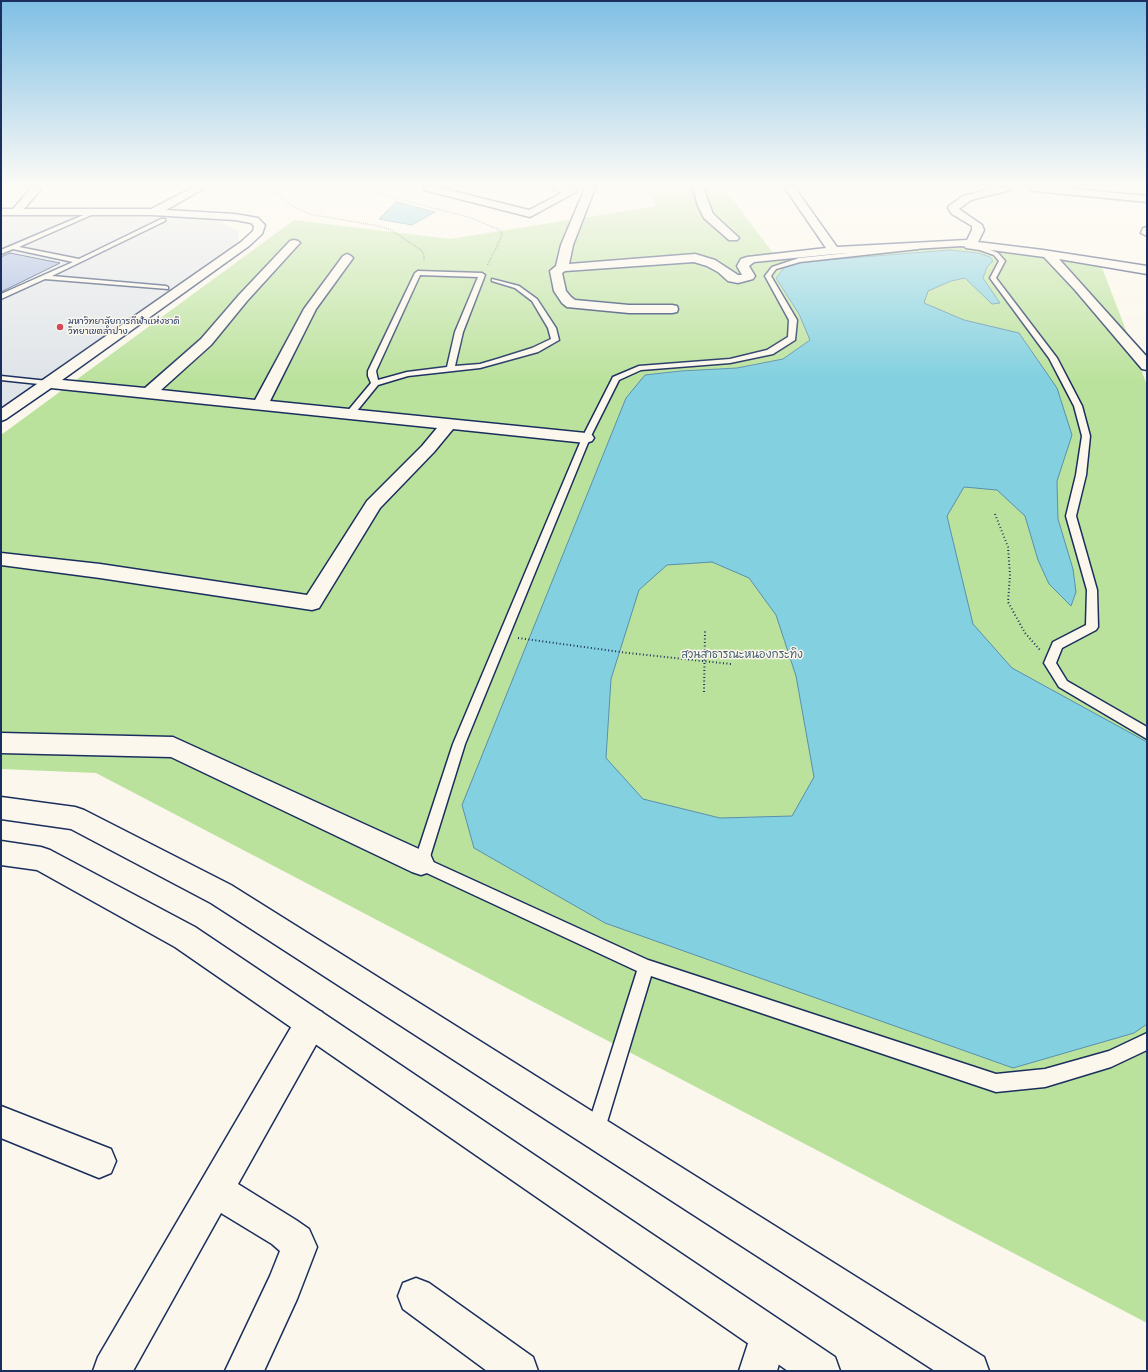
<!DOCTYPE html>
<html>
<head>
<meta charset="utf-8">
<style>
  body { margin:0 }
  #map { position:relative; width:1148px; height:1372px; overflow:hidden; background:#fbf7ec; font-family:"Shantell Sans",sans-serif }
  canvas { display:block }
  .frame { position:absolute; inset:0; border:2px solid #1b2f5e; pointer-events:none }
</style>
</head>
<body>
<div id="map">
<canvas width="1148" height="1372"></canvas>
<div class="frame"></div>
</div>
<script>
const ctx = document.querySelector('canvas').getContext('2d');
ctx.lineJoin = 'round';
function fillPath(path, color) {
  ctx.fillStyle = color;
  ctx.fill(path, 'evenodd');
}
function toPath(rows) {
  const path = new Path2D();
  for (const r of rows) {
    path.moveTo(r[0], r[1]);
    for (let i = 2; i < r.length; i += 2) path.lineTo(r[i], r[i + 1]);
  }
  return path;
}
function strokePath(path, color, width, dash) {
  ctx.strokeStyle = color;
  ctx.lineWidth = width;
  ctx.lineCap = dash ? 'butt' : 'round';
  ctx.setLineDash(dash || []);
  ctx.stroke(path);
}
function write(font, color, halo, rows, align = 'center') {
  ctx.font = font + ' "Shantell Sans","Playpen Sans Thai",sans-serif';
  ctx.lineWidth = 3;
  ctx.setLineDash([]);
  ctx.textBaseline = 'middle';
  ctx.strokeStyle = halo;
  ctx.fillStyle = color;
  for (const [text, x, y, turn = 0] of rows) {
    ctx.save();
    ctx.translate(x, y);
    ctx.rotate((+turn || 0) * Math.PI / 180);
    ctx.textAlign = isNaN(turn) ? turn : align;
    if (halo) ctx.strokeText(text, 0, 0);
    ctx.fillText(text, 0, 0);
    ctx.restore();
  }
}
fillPath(toPath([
  [1,215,201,218,222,222,238,231,239,238,237,245,1,410]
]), '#dfe4e9');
fillPath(toPath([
  [646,188,724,188,773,253,904,244,971,245,1101,265,1147,385,1147,1323,96,773,1,769,1,435,294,220,450,239,656,206]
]), '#bbe29d');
const water = toPath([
  [396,202,435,212,412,225,379,219,396,202],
  [950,250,978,253,990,257,993,261,987,267,983,278,1000,303,992,304,965,278,951,281,928,291,924,303,964,320,1019,333,1057,388,1072,435,1057,481,1058,519,1073,569,1076,592,1071,606,1049,584,1038,560,1025,516,997,490,964,487,947,516,973,624,1012,668,1147,742,1147,1024,1134,1033,1013,1068,605,923,474,848,462,805,626,398,645,375,681,371,737,368,783,359,810,340,799,314,776,278,784,268,801,262,950,250],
  [712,562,749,578,776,615,796,676,814,777,792,816,720,818,643,799,606,758,611,679,639,590,667,565,712,562]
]);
fillPath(water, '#82d0e0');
strokePath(water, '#5990ac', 1);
const building = toPath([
  [10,253,60,263,1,292,1,257,10,253]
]);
fillPath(building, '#9fb6e3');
strokePath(building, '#1b2f5e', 1);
const service = toPath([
  [93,211,98,212,19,247,79,259,161,219,165,219,165,221,52,276,166,286,168,287,168,289,45,279,1,299,1,294,73,262,13,249,1,254,1,250,93,211],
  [968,245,983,247,998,253,1005,261,996,278,1057,358,1082,406,1090,436,1086,475,1076,516,1097,590,1098,627,1096,630,1062,648,1056,663,1067,681,1147,727,1147,739,1059,687,1044,663,1053,642,1086,625,1087,590,1066,516,1076,475,1082,436,1074,406,1049,358,990,278,999,261,994,255,980,250,966,248,965,247,968,245],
  [916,246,919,248,918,249,800,262,776,269,771,276,797,320,795,340,773,354,730,363,641,370,619,380,590,438,465,744,429,860,648,960,996,1074,1045,1069,1109,1051,1147,1033,1147,1050,1111,1067,1045,1087,996,1092,651,976,604,1132,601,1138,595,1141,589,1138,586,1132,637,971,416,868,414,863,453,744,582,438,613,377,639,366,730,359,767,350,788,337,789,320,765,276,772,267,799,258,916,246],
  [418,271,482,273,485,275,463,332,455,366,480,364,497,359,532,348,551,339,548,328,532,301,515,288,492,281,492,279,519,286,537,299,556,328,559,340,538,352,480,368,408,376,378,385,352,417,346,417,345,415,346,413,371,383,368,376,368,371,415,273,418,271],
  [420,275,478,277,455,332,447,367,407,372,378,380,376,371,420,275],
  [1,376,48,381,52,383,48,385,1,380,1,376]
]);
const minor = toPath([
  [31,188,41,189,24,209,151,209,192,188,205,188,166,210,235,214,258,218,265,225,262,234,249,246,62,380,145,388,201,339,239,295,290,241,294,240,298,241,300,243,298,245,247,301,211,345,161,390,255,400,304,309,343,256,347,254,351,256,353,258,316,309,270,401,586,433,592,435,594,438,592,441,586,443,453,429,434,452,380,508,319,608,312,610,100,578,1,565,1,553,100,564,307,595,367,501,422,446,437,428,51,388,6,419,1,421,1,409,241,242,253,231,254,226,251,223,235,220,152,215,1,215,1,209,13,209,31,188],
  [423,188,440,188,529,210,562,193,554,190,553,188,568,188,575,190,576,192,530,217,424,190,423,188],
  [585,188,595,188,573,245,569,264,695,254,715,260,738,275,742,275,737,266,741,259,747,257,826,248,785,188,795,188,837,247,967,240,972,230,972,226,952,214,948,208,949,206,963,196,994,188,1011,188,1010,190,971,200,959,209,982,225,984,230,978,242,1043,250,1147,266,1147,274,1059,259,1147,357,1147,370,1142,369,1075,290,1044,257,961,246,834,254,754,262,749,266,755,276,753,279,738,283,728,281,718,272,707,266,694,262,565,271,562,273,566,291,571,297,575,300,629,305,672,305,677,306,678,309,677,312,672,313,629,313,567,307,562,303,554,291,550,271,556,266,561,245,585,188],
  [693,188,703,188,713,214,737,236,739,238,737,240,729,240,704,218,698,206,693,188],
  [1,733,173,737,430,854,434,863,430,872,421,875,412,872,171,757,1,753,1,733],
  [311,1008,322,1012,326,1023,322,1034,238,1184,296,1220,309,1229,317,1247,297,1299,264,1371,225,1371,270,1276,280,1251,272,1244,221,1213,133,1371,93,1371,98,1357,300,1012,311,1008],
  [1,1106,111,1149,116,1161,111,1173,99,1178,1,1138,1,1106],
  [416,1278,429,1283,533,1357,538,1371,487,1371,403,1309,398,1296,403,1283,416,1278],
  [768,1316,781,1322,787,1335,777,1371,739,1371,755,1322,768,1316]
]);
const tertiary = toPath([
  [1029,188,1065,188,1147,196,1147,202,1034,191,1029,188],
  [1147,227,1147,236,1141,233,1143,228,1147,227]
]);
const secondary = toPath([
  [1,797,75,807,84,810,231,885,984,1357,989,1371,935,1371,211,903,71,829,1,819,1,797],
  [1,841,41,847,50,850,195,927,835,1357,840,1371,788,1371,175,947,37,870,1,865,1,841]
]);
strokePath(service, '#1b2f5e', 3);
strokePath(minor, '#1b2f5e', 3);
strokePath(tertiary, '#1b2f5e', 3);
strokePath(secondary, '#1b2f5e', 3);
strokePath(toPath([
  [275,188,275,193,292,206,309,214,379,226,391,230,421,250,424,255,424,261],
  [374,188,373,190,376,193,468,217,498,229,502,233,501,238,487,266]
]), '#1b2f5e', 1.5, [0.5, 1.5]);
strokePath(toPath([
  [995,514,1008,547,1010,575,1008,602,1025,633,1040,650],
  [518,638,628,653,731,664],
  [704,692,705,631]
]), '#1b2f5e', 2, [1, 2.5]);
fillPath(service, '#fbf7ec');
fillPath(minor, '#fbf7ec');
fillPath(tertiary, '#fbf7ec');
fillPath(secondary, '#fbf7ec');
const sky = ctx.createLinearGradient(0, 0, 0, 380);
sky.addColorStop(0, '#7fbfe5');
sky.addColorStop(0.49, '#fdfbf6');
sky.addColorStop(1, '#fdfbf600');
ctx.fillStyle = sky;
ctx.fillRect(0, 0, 1148, 380);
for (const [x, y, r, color] of [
  [60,327,4,"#d1495b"]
]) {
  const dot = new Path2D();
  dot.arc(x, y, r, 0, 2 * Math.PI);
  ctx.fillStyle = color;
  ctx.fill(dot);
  strokePath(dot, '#fbf7ec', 1.5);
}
write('9px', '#1b2f5e', '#fbf7ec', [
  ["มหาวิทยาลัยการกีฬาแห่งชาติ",68,322],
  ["วิทยาเขตลำปาง",68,332]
], 'left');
write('11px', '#435c6e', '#fbf7ec', [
  ["สวนสาธารณะหนองกระทิง",742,655]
]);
</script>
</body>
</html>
